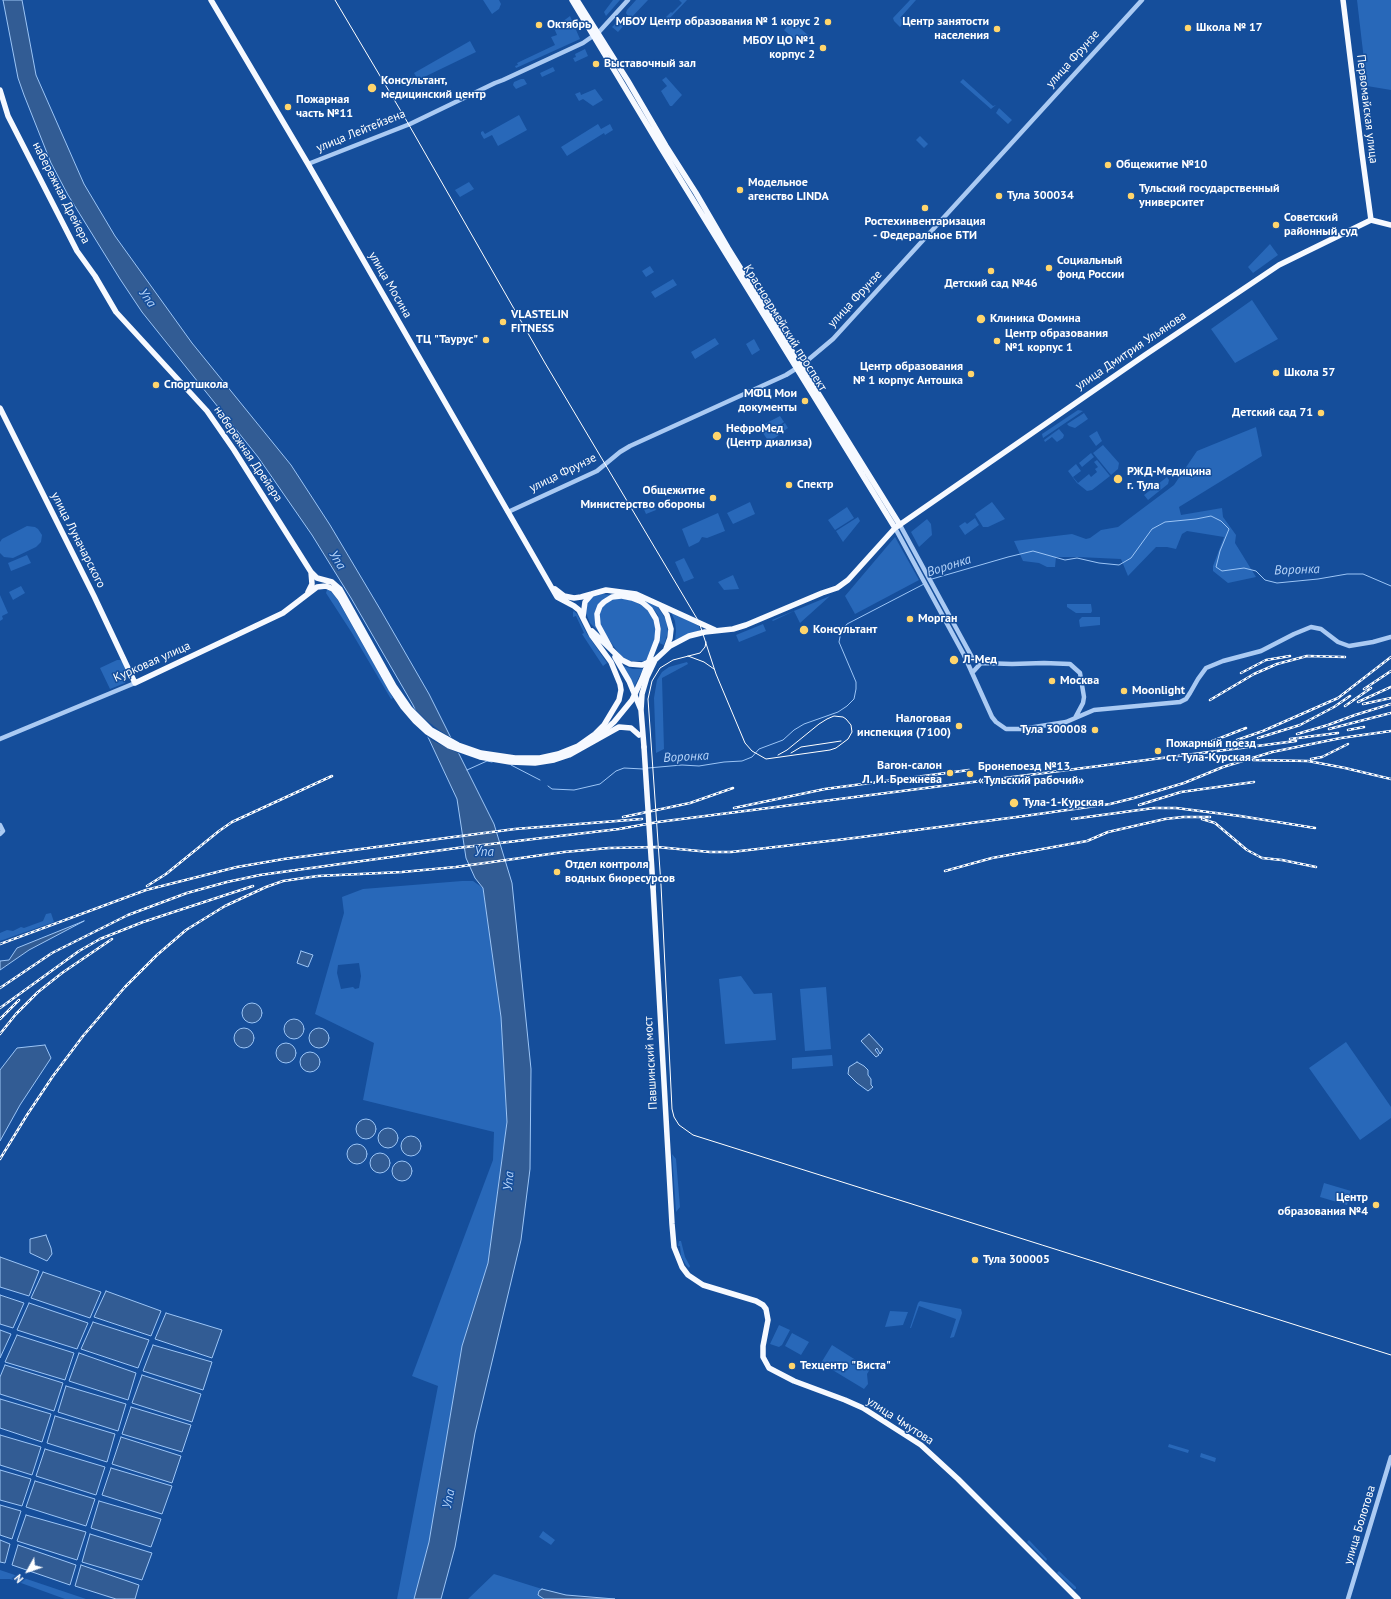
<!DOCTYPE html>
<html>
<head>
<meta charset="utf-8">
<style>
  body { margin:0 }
  #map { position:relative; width:1391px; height:1599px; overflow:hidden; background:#154e9b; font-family:"PT Sans",sans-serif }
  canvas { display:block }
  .north { position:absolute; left:8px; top:1551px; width:40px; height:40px; -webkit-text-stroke:3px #154e9b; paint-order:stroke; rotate:230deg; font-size:11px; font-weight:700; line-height:16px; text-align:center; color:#fff }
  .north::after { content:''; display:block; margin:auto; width:14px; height:18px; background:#fff; clip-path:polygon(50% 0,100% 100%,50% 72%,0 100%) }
</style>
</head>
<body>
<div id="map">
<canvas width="1391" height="1599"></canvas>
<div class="north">N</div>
</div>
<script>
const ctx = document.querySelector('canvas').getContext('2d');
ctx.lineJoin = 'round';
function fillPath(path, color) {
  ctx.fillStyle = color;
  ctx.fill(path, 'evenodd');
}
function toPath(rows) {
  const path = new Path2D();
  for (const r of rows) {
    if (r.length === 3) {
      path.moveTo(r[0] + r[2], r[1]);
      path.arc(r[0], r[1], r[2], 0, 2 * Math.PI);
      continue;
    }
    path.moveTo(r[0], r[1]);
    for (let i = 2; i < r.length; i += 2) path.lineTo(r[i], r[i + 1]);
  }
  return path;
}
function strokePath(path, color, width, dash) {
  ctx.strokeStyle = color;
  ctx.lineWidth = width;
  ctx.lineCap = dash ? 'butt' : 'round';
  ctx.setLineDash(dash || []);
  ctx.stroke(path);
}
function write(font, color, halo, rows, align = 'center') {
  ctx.font = font + ' "PT Sans",sans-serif';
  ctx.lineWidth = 3;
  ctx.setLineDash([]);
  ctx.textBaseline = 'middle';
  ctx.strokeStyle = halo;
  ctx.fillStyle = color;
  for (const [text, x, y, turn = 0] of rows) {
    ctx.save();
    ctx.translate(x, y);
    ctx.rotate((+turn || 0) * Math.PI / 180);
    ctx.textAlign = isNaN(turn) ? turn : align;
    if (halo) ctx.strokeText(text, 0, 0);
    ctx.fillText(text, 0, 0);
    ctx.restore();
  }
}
fillPath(toPath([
  [483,0,499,0,501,4,499,9,492,14],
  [613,0,620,0,606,16,604,12],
  [636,0,648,0,630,19,626,13,627,10],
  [679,0,687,0,669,19,666,17,671,12,672,13,682,3],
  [910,0,916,0,900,18,905,22,900,27,894,21,893,18],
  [1357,0,1391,0,1391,90,1367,86],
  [570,16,580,39,516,68,515,66,518,65,517,63,555,45,551,37,557,35,554,28],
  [622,17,627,22,618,32,612,27],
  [792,21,809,36,801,45,784,30],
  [470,41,476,52,418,80,414,73],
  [585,49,588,56,575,62,573,58,576,57,575,54],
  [553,67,555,71,542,77,540,73],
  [666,77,682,95,672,106,670,106,661,91,667,86,662,80],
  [521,79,524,79,527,84,516,89,513,85,514,82],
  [963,79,993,106,996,105,991,109,960,82],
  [595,89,603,100,593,106,583,99,579,101,575,94,580,92,581,95],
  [999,108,1012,120,1008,124,996,113],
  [519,115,527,130,498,146,492,135,484,139,481,134,481,132,483,131,485,134],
  [598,124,601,129,610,124,613,130,605,135,604,133,567,156,561,147],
  [920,136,928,144,924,148,916,140],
  [469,182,474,189,460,197,455,190],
  [1270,244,1278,255,1253,273,1248,267],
  [650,266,654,272,646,277,642,271],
  [673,279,677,285,655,298,651,292],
  [1252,300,1278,339,1235,363,1211,329],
  [715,338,719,344,695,359,691,352],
  [754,339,760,350,752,355,746,344],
  [1078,410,1083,411,1043,438,1042,434],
  [1084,413,1088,419,1075,428,1069,426,1067,424],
  [780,416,784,422,774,429,779,435,769,442,759,427],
  [785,423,788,428,779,434,776,429],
  [1256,427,1262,456,1179,507,1181,515,1222,508,1223,517,1236,535,1235,543,1256,577,1228,583,1213,571,1213,566,1224,537,1187,531,1182,534,1176,549,1167,547,1156,547,1128,576,1121,559,1078,557,1056,557,1055,567,1047,567,1039,563,1023,561,1014,541,1072,534,1086,539,1090,538,1101,530,1118,527,1174,485,1197,451],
  [1059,429,1064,435,1063,438,1057,442,1052,437,1045,442,1044,440],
  [1097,431,1102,441,1096,446,1089,436],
  [1103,445,1119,463,1118,469,1111,475,1093,453],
  [1091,453,1094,457,1082,467,1079,463],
  [1097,460,1110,476,1092,490,1087,491,1077,483,1068,471,1076,464,1081,471,1073,477,1078,483,1089,474,1091,477,1097,472,1095,469,1098,467,1094,462],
  [1167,477,1169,480,1168,484,1148,500,1144,495],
  [750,502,755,514,733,524,727,513],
  [992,502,1005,519,988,527,983,527,975,514],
  [653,503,656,510,646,514,643,507],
  [847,507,854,518,835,530,828,520],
  [718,513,725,531,707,538,702,537,699,542,689,547,682,529],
  [858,517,860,521,843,542,836,531],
  [975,518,979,525,965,535,959,526,965,522,967,524],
  [927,519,931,524,932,535,919,547,911,532],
  [27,526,35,527,38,529,42,535,41,542,36,547,13,558,4,557,0,553,0,542,2,539],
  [895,537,919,580,855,614,845,596],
  [27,555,31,563,11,571,8,563],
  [684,558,694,578,684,582,675,562],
  [733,575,739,589,724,590,718,582],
  [21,586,25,593,13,600,9,592],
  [327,590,330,590,337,599,393,698,391,699,352,633,326,593],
  [602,594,613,595,595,611,595,623,599,632,590,623,586,613,587,603,593,596],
  [0,595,8,613,2,616,3,619,0,621],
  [830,596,800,623,794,611,773,621,772,620],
  [620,598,630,600,642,605,651,614,653,619,656,631,654,641,646,661,629,661,621,656,601,629,598,619,602,606,612,599],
  [644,601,652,603,658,607,666,620,668,632,664,645,659,643,661,629,658,615,653,608],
  [1067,604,1091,604,1092,611,1091,613,1076,613,1067,607],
  [574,611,577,614,587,634,607,663,603,666,582,634,584,633,576,616,573,617,573,612],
  [671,612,699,626,700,630,675,640,676,631,675,621],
  [1082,617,1100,617,1100,625,1080,627,1079,620],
  [763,624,766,631,739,642,736,635],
  [117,660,120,660,123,662,128,677,125,683,110,689,100,668],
  [687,662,688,664,662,678,664,749,656,753,654,698,657,680,662,672,669,667],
  [623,666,633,669,643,669,634,687],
  [462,881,473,881,483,888,501,1017,507,1122,488,1263,462,1346,429,1542,414,1599,397,1599,438,1386,412,1376,493,1160,494,1132,363,1100,374,1043,315,1014,344,913,342,897,363,889],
  [359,963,361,976,359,988,355,989,353,987,341,989,337,973,338,965],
  [51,913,54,922,0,941,0,933,7,930,13,931,21,927,24,928,43,921,46,914],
  [741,976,754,994,772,993,776,1040,725,1044,719,979],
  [826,987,831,1049,805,1051,800,989],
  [1346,1042,1391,1107,1391,1118,1360,1140,1309,1068],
  [832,1055,833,1066,792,1069,792,1058],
  [672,1154,676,1159,680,1207,676,1212],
  [1324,1183,1351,1191,1347,1205,1320,1197],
  [679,1241,681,1241,685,1257,690,1266,689,1268,686,1265,681,1256,680,1246,678,1246],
  [920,1301,961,1309,962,1313,954,1337,950,1338,956,1319,919,1306,911,1328,910,1328,918,1303],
  [890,1311,908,1312,903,1325,885,1327],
  [779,1325,790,1330,782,1345,779,1347,770,1344],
  [792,1333,809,1342,801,1355,785,1346],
  [832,1345,870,1369,867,1374,868,1384,864,1389,821,1363],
  [1169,1444,1189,1450,1188,1453,1168,1447],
  [1201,1453,1216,1458,1215,1462,1200,1457],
  [543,1531,555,1540,551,1545,539,1537],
  [1029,1540,1047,1559,1046,1561,1027,1542],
  [0,1570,86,1599,65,1599,10,1579,0,1579],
  [1059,1571,1076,1587,1076,1589,1074,1589,1057,1573],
  [494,1574,542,1589,539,1591,538,1595,544,1599,468,1599]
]), '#2868b9');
const water = toPath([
  [3,0,22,0,36,75,84,184,115,236,192,343,291,465,330,525,380,609,429,694,494,824,512,883,531,1069,530,1169,521,1240,475,1433,455,1547,441,1599,414,1599,429,1542,462,1346,488,1263,507,1122,501,1017,483,888,475,878,466,858,457,799,413,705,351,598,312,535,258,457,142,312,120,279,68,195,51,163,24,95,18,78,3,0],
  [84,921,29,950,0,970,0,961,9,960,17,948,84,921],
  [301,951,313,955,308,967,297,963,301,951],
  [252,1013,10],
  [294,1029,10],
  [319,1038,10],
  [244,1038,10],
  [869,1034,883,1049,880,1054,877,1048,875,1050,879,1055,876,1057,861,1041,869,1034],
  [286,1053,10],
  [45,1045,51,1058,20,1105,0,1141,0,1070,17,1048,45,1045],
  [310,1062,10],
  [857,1062,864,1066,868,1070,868,1075,871,1079,871,1085,873,1087,868,1091,857,1083,848,1074,849,1067,857,1062],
  [366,1129,10],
  [388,1138,10],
  [411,1146,10],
  [357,1154,10],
  [380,1163,10],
  [402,1171,10],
  [46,1235,51,1248,52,1254,47,1261,30,1253,30,1239,46,1235],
  [0,1257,39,1271,29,1296,0,1287,0,1257],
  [43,1272,101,1292,90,1318,31,1298,43,1272],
  [106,1291,161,1311,151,1336,94,1317,106,1291],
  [0,1295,24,1303,13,1328,0,1324,0,1295],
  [29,1303,88,1323,77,1349,17,1330,29,1303],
  [166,1313,222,1330,212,1358,155,1339,166,1313],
  [93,1322,149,1340,138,1368,81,1349,93,1322],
  [0,1330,11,1334,0,1358,0,1330],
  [17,1335,74,1353,65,1380,5,1362,17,1335],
  [153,1345,212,1362,203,1390,143,1371,153,1345],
  [79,1353,136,1373,128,1400,69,1381,79,1353],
  [5,1365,63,1383,54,1411,0,1394,0,1377,5,1365],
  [142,1375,201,1394,192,1422,132,1403,142,1375],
  [66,1386,126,1404,118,1431,58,1412,66,1386],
  [0,1399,51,1414,42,1442,0,1428,0,1399],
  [131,1407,191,1425,182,1452,122,1434,131,1407],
  [55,1416,115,1434,107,1462,47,1443,55,1416],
  [0,1435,41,1447,32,1475,0,1465,0,1435],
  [121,1437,181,1456,172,1483,112,1464,121,1437],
  [45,1449,105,1467,96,1495,36,1476,45,1449],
  [111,1468,172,1486,162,1514,102,1495,111,1468],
  [0,1470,31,1479,22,1506,0,1500,0,1470],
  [35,1481,95,1499,86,1526,26,1507,35,1481],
  [99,1501,161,1519,151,1547,91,1528,99,1501],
  [0,1505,21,1511,12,1539,0,1535,0,1505],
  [26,1515,86,1532,77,1560,17,1541,26,1515],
  [90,1534,152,1553,142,1580,82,1562,90,1534],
  [0,1540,10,1544,5,1563,0,1562,0,1540],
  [18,1545,76,1565,70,1585,12,1565,18,1545],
  [81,1565,139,1585,135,1599,116,1599,75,1586,81,1565],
  [542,1589,566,1595,615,1599,544,1599,538,1595,539,1591,542,1589]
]);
fillPath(water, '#325c94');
strokePath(water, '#9cc5f6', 1);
fillPath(toPath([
  [409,703,426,720,439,730,454,739,462,755,433,741,425,735]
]), '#154e9b');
strokePath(toPath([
  [932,579,1008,557,1033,551,1065,560,1077,558,1099,563,1119,565,1131,558,1152,529,1165,522,1196,519,1211,516,1221,521,1229,529,1220,551,1216,567,1222,571,1244,568,1256,571,1265,580,1277,583,1318,579,1347,574,1363,574,1391,586],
  [511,765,540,780],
  [648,768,682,765,699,766,724,762,742,761,752,757,759,749,783,740,794,730,804,724,838,712,847,706,854,699,856,689,856,682,839,642,841,632,847,624,924,584],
  [467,770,487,761,492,762],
  [548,786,552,789,574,790,600,784,616,771,624,768,643,769]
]), '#9cc5f6', 1);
strokePath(toPath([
  [598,33,628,0],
  [308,164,410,124,495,83,503,80,583,43,593,36],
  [802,365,833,339,1142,0],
  [508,512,597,471,620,452,630,446,786,375,797,368],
  [900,525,973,659,981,663,1012,664,1044,663,1070,664,1080,673,1084,697,1083,703,1075,718],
  [895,528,964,655,992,717,996,722,1006,729,1022,729,1066,722,1094,710,1180,702,1186,699,1190,693,1198,679,1206,668,1223,661,1261,651,1294,634,1311,627,1321,629,1338,642,1349,646,1373,642,1391,637],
  [972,673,981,663],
  [0,739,135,683],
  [0,825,3,831,0,834],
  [1348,1599,1391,1457]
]), '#aacaf3', 4.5);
strokePath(toPath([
  [211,0,308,164,557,597,574,606,579,610,592,636,611,662,620,684,621,690,619,700,604,725,595,734,578,746,558,754,540,758,515,758,481,753,458,745,431,730,410,709,394,686,340,589,332,582,317,578,311,572],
  [572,0,661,148,895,528],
  [577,0,628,81,666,146,696,193,728,248,900,525],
  [1343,0,1362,154,1371,220],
  [0,90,8,116,77,251,95,276,116,312,207,411,234,450,311,572,312,584,308,592],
  [0,408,94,596,135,683,283,613,317,587,326,586,333,589,340,598,391,689,403,707,415,721,427,732,449,746,480,757,510,762,535,763,554,760,569,755,619,727,631,728,639,735],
  [555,589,564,596,574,598,581,597,606,590,636,594,715,630],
  [617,595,632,598,642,602],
  [661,606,667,615,671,629,670,638,666,649],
  [583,617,585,602,592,594],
  [592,631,622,660,630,664,642,665,656,659,670,646,689,636,705,632,733,629,746,625,822,593,837,588,848,580,895,528,1145,355,1279,265,1371,220,1391,225],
  [610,647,598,625,597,614,600,606,604,602,612,597,621,596],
  [615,657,629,681,641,710],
  [644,747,641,710,642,694,647,677,655,660],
  [653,887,672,1224,674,1247,682,1267,688,1275,703,1285,756,1301,763,1305,766,1309,768,1320,763,1346,763,1357,769,1368,794,1381,845,1400,863,1408,921,1445,958,1479,1078,1599]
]), '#f6f9ff', 5.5);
strokePath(toPath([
  [335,0,405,118,545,363,699,622,716,674,745,743,752,751,766,759,830,750,836,748,848,739,852,732,851,725,846,719,843,717,834,716,827,719,819,724,787,750,778,755],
  [706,642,705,647,700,653,673,660,660,668,652,681,648,699,661,885,672,1109,674,1117,679,1125,693,1135,1391,1355],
  [688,656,704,662,714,669],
  [791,753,801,747,841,741]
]), '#fff', 1);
const rail = toPath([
  [1241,673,1266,660,1290,656],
  [1364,689,1391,671],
  [1210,700,1254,674,1277,664,1307,656,1345,657],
  [1358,702,1391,687],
  [1363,704,1391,698],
  [1345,706,1371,688],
  [1329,729,1391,713],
  [1348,730,1364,727],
  [1297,734,1328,725,1355,715,1391,704],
  [1258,738,1300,725,1334,707,1350,696],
  [1290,739,1338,733],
  [1237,740,1263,731,1338,698,1391,657],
  [1189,746,1210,742,1246,728],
  [1311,759,1322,757,1348,744],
  [1253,760,1308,761,1345,768,1391,779],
  [1139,805,1181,792,1254,782],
  [734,808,825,789,969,770],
  [623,817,690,803,733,788],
  [1072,819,1154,808,1176,808,1240,816,1315,828],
  [1202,819,1215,823,1247,850,1262,858,1282,860,1316,867],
  [945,871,992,858,1087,841,1108,832,1165,819,1183,817,1210,817],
  [147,886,166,874,219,831,232,822,332,776],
  [0,944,146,890,237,867,284,859,515,829,642,819],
  [0,988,52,953,128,915,187,893,227,882,260,875,457,848,619,829,658,822,1296,741],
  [0,1008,79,951,100,939,143,922,253,886],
  [0,1019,19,1000],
  [0,1034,16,1014,38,992,62,973,112,939],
  [0,1159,27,1115,53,1076,83,1036,125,987,157,955,186,930,225,906,266,887,283,881,318,876,402,872,456,867,564,852,609,848,657,847,710,852,731,852,846,839,1017,817,1110,804,1134,798,1184,783,1223,767,1272,752,1341,738,1391,731]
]);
strokePath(rail, '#fff', 2.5);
strokePath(rail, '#154e9b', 1, [3]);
strokePath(toPath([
  [593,741,614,722,632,700,642,679,657,640,658,629,656,619,650,609,642,602],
  [644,747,653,887]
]), '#f6f9ff', 5.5);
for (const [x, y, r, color] of [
  [828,22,4,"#ffd56c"],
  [539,25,4,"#ffd56c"],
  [1188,28,4,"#ffd56c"],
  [997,29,4,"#ffd56c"],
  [823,48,4,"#ffd56c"],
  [596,64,4,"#ffd56c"],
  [372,88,5,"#ffd56c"],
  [288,107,4,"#ffd56c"],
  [1108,165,4,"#ffd56c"],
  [740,190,4,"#ffd56c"],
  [999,196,4,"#ffd56c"],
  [1131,196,4,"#ffd56c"],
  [925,208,4,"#ffd56c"],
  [1276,225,4,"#ffd56c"],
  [1049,268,4,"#ffd56c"],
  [991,271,4,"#ffd56c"],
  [981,319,5,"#ffd56c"],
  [503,322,4,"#ffd56c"],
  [486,340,4,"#ffd56c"],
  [997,341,4,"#ffd56c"],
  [1276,373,4,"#ffd56c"],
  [971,374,4,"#ffd56c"],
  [156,385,4,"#ffd56c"],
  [805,401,4,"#ffd56c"],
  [1321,413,4,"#ffd56c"],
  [717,436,5,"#ffd56c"],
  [1118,479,5,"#ffd56c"],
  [789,485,4,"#ffd56c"],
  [713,498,4,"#ffd56c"],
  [910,619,4,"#ffd56c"],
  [804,630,5,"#ffd56c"],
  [954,660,5,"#ffd56c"],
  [1052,681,4,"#ffd56c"],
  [1124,691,4,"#ffd56c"],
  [959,726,4,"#ffd56c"],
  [1095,730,4,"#ffd56c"],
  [1158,751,4,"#ffd56c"],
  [950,773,4,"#ffd56c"],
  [970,774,4,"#ffd56c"],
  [1014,803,5,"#ffd56c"],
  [557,872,4,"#ffd56c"],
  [1376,1205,4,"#ffd56c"],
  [975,1260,4,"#ffd56c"],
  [792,1366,4,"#ffd56c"]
]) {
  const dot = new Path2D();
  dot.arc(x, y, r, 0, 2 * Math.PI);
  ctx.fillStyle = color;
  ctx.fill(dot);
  strokePath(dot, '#154e9b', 1.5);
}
write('bold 12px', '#fff', '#154e9b', [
  ["МБОУ Центр образования № 1 корус 2",820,22,"right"],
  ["Центр занятости",989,22,"right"],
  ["населения",989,36,"right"],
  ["Октябрь",547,25],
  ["Школа № 17",1196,28],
  ["МБОУ ЦО №1",815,41,"right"],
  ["корпус 2",815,55,"right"],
  ["Выставочный зал",604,64],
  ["Консультант,",381,81],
  ["медицинский центр",381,95],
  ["Пожарная",296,100],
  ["часть №11",296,114],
  ["Общежитие №10",1116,165],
  ["Модельное",748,183],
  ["агенство LINDA",748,197],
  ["Тульский государственный",1139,189],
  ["университет",1139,203],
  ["Тула 300034",1007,196],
  ["Советский",1284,218],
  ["районный суд",1284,232],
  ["Ростехинвентаризация",925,222,"center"],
  ["- Федеральное БТИ",925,236,"center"],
  ["Социальный",1057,261],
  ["фонд России",1057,275],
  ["Детский сад №46",991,284,"center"],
  ["VLASTELIN",511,315],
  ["FITNESS",511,329],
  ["Клиника Фомина",990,319],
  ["Центр образования",1005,334],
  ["№1 корпус 1",1005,348],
  ["ТЦ \"Таурус\"",478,340,"right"],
  ["Центр образования",963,367,"right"],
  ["№ 1 корпус Антошка",963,381,"right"],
  ["Школа 57",1284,373],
  ["Спортшкола",164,385],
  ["МФЦ Мои",797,394,"right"],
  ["документы",797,408,"right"],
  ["Детский сад 71",1313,413,"right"],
  ["НефроМед",726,429],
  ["(Центр диализа)",726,443],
  ["РЖД-Медицина",1127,472],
  ["г. Тула",1127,486],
  ["Спектр",797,485],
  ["Общежитие",705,491,"right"],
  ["Министерство обороны",705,505,"right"],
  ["Морган",918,619],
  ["Консультант",813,630],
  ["Л-Мед",963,660],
  ["Москва",1060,681],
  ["Moonlight",1132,691],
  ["Налоговая",951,719,"right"],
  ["инспекция (7100)",951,733,"right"],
  ["Тула 300008",1087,730,"right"],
  ["Пожарный поезд",1166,744],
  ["ст. Тула-Курская",1166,758],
  ["Вагон-салон",942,766,"right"],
  ["Л. И. Брежнева",942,780,"right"],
  ["Бронепоезд №13",978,767],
  ["«Тульский рабочий»",978,781],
  ["Тула-1-Курская",1023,803],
  ["Отдел контроля",565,865],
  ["водных биоресурсов",565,879],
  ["Центр",1368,1198,"right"],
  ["образования №4",1368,1212,"right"],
  ["Тула 300005",983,1260],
  ["Техцентр \"Виста\"",800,1366]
], 'left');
write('12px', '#fff', '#154e9b', [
  ["улица Фрунзе",1073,59,-48],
  ["Первомайская улица",1367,109,83],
  ["улица Лейтейзена",361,131,-22],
  ["набережная Дрейера",61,193,63],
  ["улица Мосина",390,285,60],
  ["улица Фрунзе",855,299,-47],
  ["Красноармейский проспект",785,328,58],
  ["улица Дмитрия Ульянова",1131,351,-34],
  ["набережная Дрейера",248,454,56],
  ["улица Фрунзе",563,473,-26],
  ["улица Луначарского",78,540,63],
  ["Курковая улица",152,662,-24],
  ["Павшинский мост",651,1063,-93],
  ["улица Чмутова",900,1421,33],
  ["улица Болотова",1360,1525,-73]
]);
write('italic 13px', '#b6d4f9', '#154e9b', [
  ["Упа",147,298,55],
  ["Упа",337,560,58],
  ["Воронка",949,566,-18],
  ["Воронка",1297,570,-2],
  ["Воронка",686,757,-3],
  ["Упа",484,852],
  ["Упа",509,1181,-85],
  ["Упа",449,1499,-79]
]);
</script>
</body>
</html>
